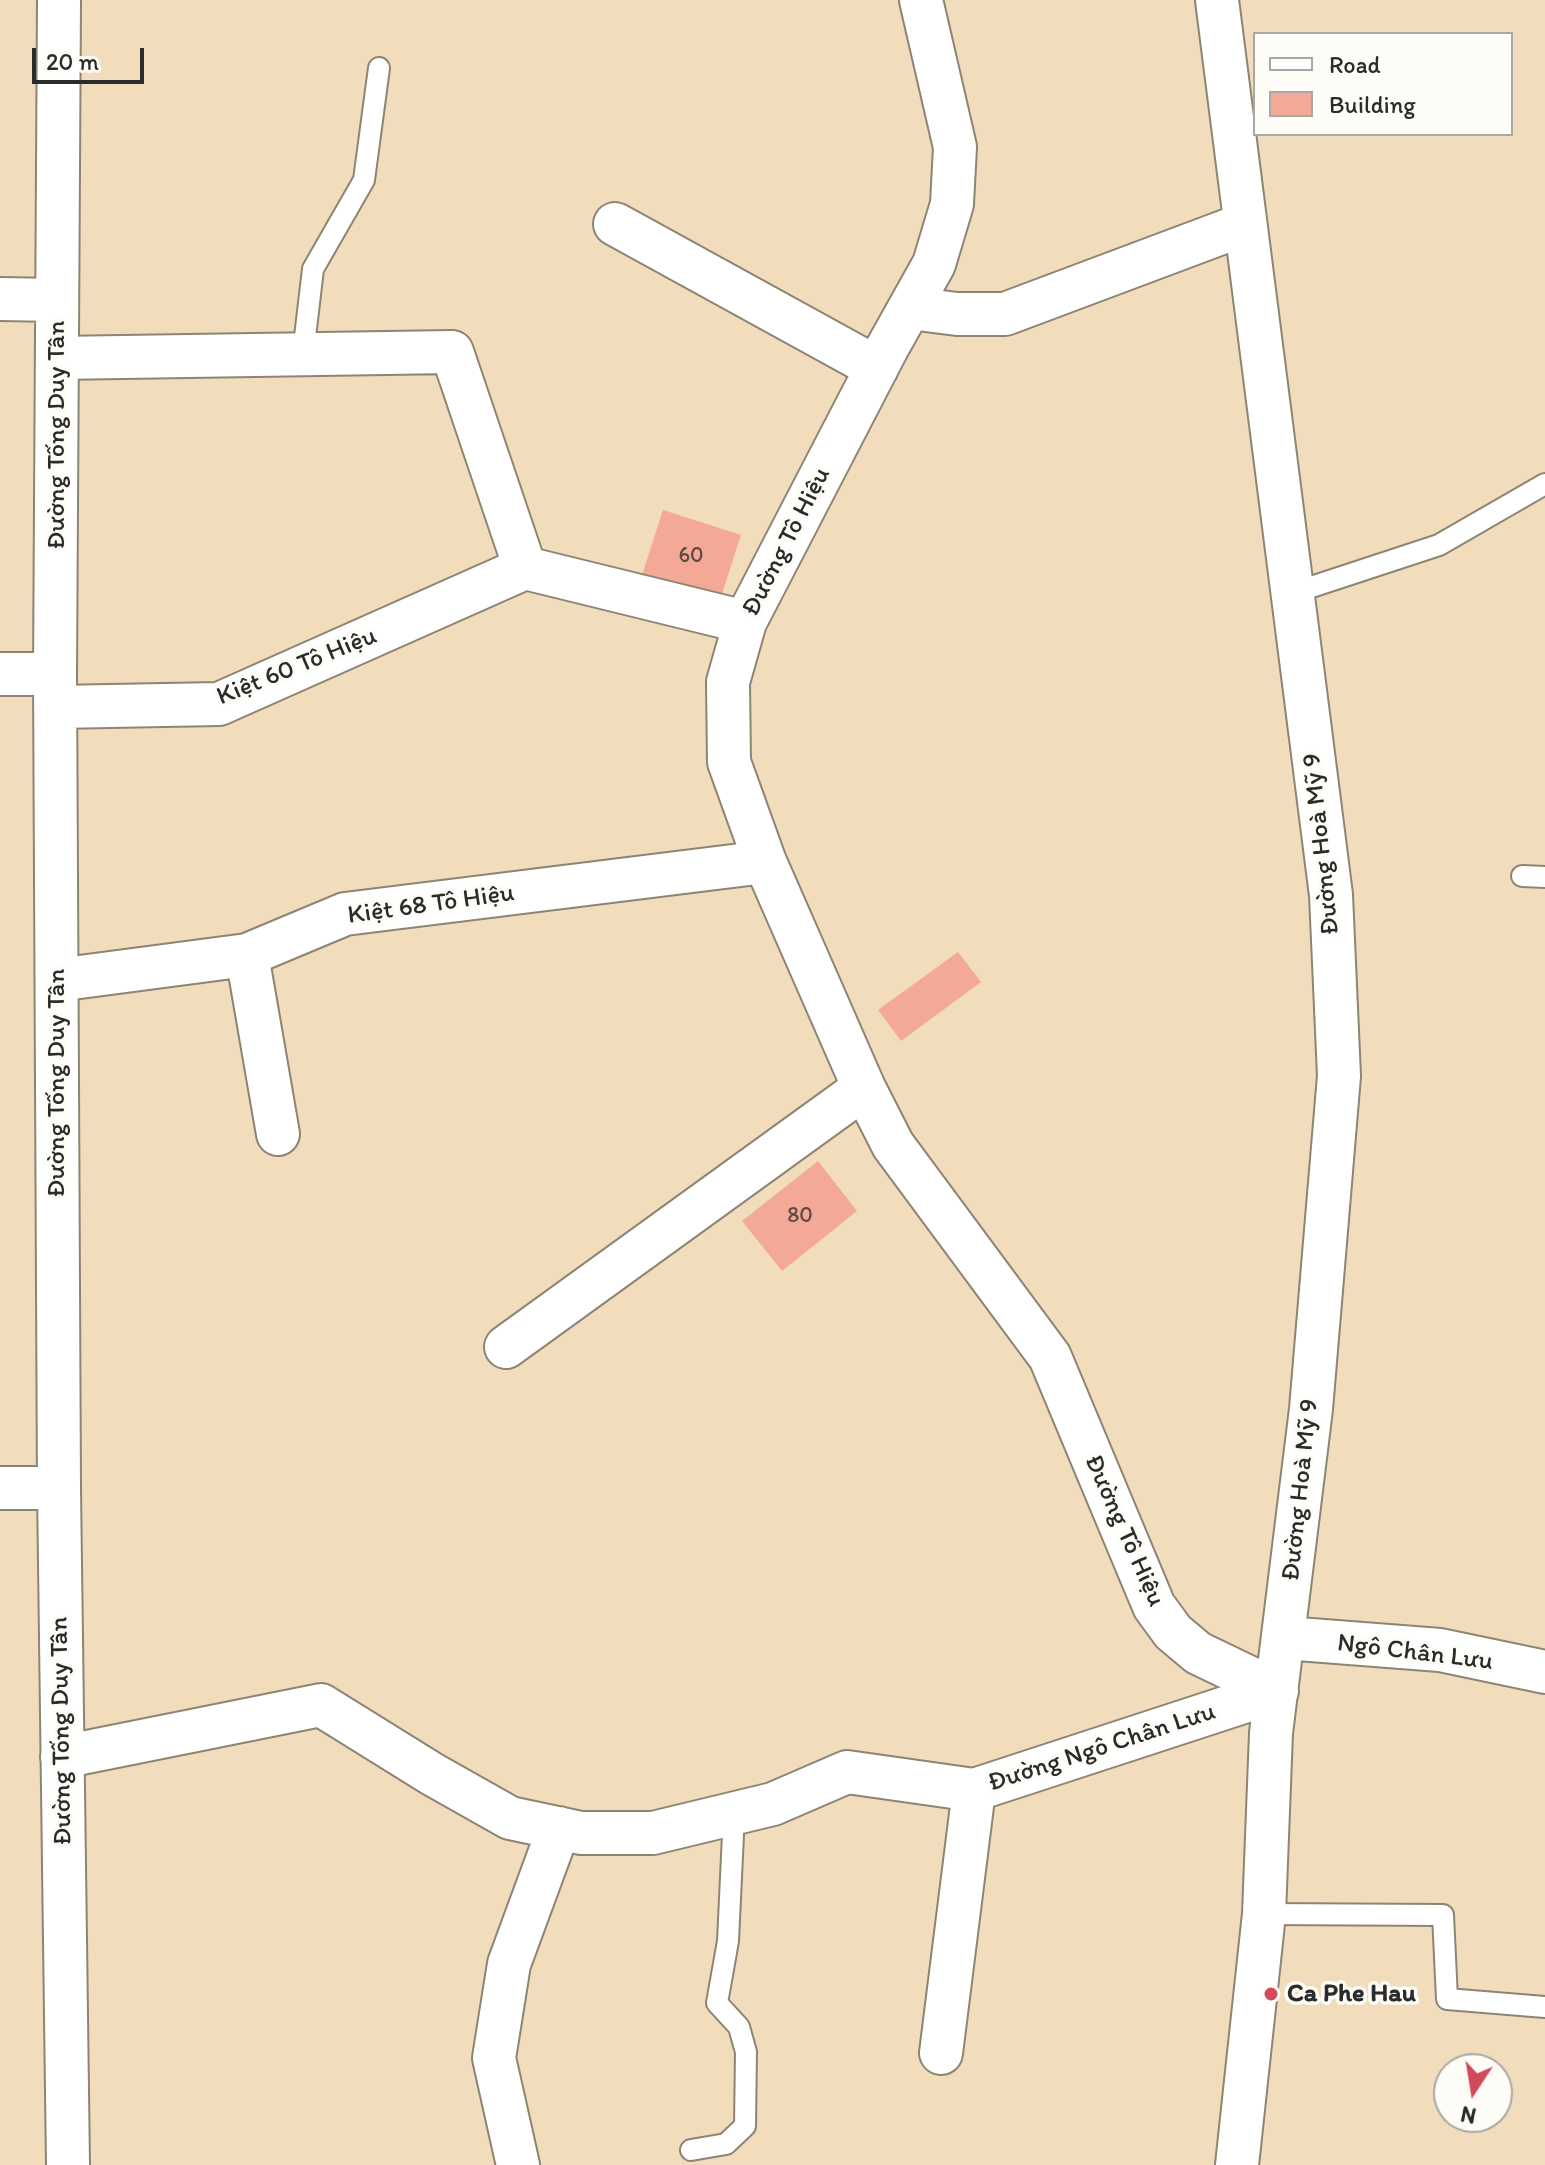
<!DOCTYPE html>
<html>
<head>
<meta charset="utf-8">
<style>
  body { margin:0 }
  #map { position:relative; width:1545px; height:2165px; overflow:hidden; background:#f1ddbc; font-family:Itim,sans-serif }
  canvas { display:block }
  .legend { position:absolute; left:1253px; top:32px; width:260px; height:104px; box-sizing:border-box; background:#fdfcf7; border:2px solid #a9a8a5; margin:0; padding:10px 14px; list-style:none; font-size:24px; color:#2b2b2b }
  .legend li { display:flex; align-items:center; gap:16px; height:40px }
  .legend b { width:40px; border:2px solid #a9a8a5 }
  .north { position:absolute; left:1433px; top:2053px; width:80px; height:80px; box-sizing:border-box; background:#fdfcf7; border:2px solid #a9a8a5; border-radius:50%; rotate:192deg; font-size:22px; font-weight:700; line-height:32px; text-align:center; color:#2b2b2b }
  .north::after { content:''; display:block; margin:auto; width:28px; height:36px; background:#d1495b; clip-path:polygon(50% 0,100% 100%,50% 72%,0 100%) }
  .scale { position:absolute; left:32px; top:48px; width:112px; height:36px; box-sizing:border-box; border:4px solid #2b2b2b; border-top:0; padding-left:10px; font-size:24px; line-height:28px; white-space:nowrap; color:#2b2b2b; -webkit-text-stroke:6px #fdfcf7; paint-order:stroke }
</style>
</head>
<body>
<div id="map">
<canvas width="1545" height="2165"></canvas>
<ul class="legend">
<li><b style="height:10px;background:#fff"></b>Road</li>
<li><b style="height:22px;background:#f3a995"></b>Building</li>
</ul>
<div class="north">N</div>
<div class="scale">20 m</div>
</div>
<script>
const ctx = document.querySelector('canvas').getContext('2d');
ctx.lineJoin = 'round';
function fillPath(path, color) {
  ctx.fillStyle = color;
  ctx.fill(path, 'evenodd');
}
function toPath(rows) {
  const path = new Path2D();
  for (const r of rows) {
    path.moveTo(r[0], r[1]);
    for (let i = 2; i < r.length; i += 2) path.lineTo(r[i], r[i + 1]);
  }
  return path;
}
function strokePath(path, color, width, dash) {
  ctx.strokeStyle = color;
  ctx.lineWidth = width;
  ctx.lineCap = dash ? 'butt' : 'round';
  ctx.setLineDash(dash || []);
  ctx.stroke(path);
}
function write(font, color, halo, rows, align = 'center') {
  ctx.font = font + ' Itim,sans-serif';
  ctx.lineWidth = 7;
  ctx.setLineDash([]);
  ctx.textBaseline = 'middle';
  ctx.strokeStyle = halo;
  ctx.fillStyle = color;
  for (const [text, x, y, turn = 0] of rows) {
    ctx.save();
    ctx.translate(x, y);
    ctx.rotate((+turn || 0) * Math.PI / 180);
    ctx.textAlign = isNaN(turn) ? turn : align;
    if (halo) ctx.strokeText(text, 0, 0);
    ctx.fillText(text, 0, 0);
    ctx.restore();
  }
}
fillPath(toPath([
  [663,510,741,535,719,603,641,578],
  [958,952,981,982,901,1041,878,1010],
  [818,1161,857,1211,782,1271,742,1221]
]), '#f3a995');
const service = toPath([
  [303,354,313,269,364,180,379,68],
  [1293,593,1439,545,1545,484],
  [1522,876,1545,877],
  [1264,1914,1443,1915,1447,1999,1545,2007],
  [691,2150,726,2144,745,2126,746,2052,739,2027,717,2003,728,1941,734,1813]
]);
const minor = toPath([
  [59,0,55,674,59,1488,68,2165],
  [921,0,955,147,952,204,934,264,887,348,745,622,728,682,729,762,765,862,864,1088,893,1145,1050,1357,1154,1606,1173,1632,1198,1653,1277,1691],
  [1217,0,1331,895,1339,1076,1311,1409,1271,1733,1264,1914,1237,2165],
  [615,224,877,368],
  [0,299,57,300],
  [910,308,957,314,1005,314,1245,224],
  [57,358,452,352,525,568],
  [0,674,55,674],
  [56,707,219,704,525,568,745,622],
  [247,955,278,1134],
  [57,980,247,955,345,914,765,862],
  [506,1347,864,1088],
  [0,1488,59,1488],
  [1285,1638,1440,1650,1545,1672],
  [62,1757,321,1705,432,1774,510,1818,581,1833,653,1833,773,1804,847,1772,974,1790,1277,1691],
  [941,2053,974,1790],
  [518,2165,494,2058,509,1964,559,1828]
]);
strokePath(service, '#8e8474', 24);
strokePath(minor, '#8e8474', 46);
strokePath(service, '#fff', 20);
strokePath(minor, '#fff', 42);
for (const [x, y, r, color] of [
  [1271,1994,8,"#d1495b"]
]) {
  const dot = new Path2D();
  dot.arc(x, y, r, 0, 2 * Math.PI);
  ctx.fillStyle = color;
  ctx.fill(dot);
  strokePath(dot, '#fdfcf7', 3);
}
write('22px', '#5d4a46', null, [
  ["60",691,556],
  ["80",800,1216]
]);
write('26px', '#2b2b2b', '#fdfcf7', [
  ["Đường Tống Duy Tân",57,435,-90],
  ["Đường Tô Hiệu",787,542,-63],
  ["Kiệt 60 Tô Hiệu",297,667,-22],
  ["Đường Hoà Mỹ 9",1322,844,-96],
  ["Kiệt 68 Tô Hiệu",431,905,-8],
  ["Đường Tống Duy Tân",57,1083,-90],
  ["Đường Hoà Mỹ 9",1301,1490,-84],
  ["Đường Tô Hiệu",1124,1531,66],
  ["Ngô Chân Lưu",1415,1653,7],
  ["Đường Tống Duy Tân",62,1731,-91],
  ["Đường Ngô Chân Lưu",1102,1748,-18]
]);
write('bold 26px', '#2b2b2b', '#fdfcf7', [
  ["Ca Phe Hau",1287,1994]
], 'left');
</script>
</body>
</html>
